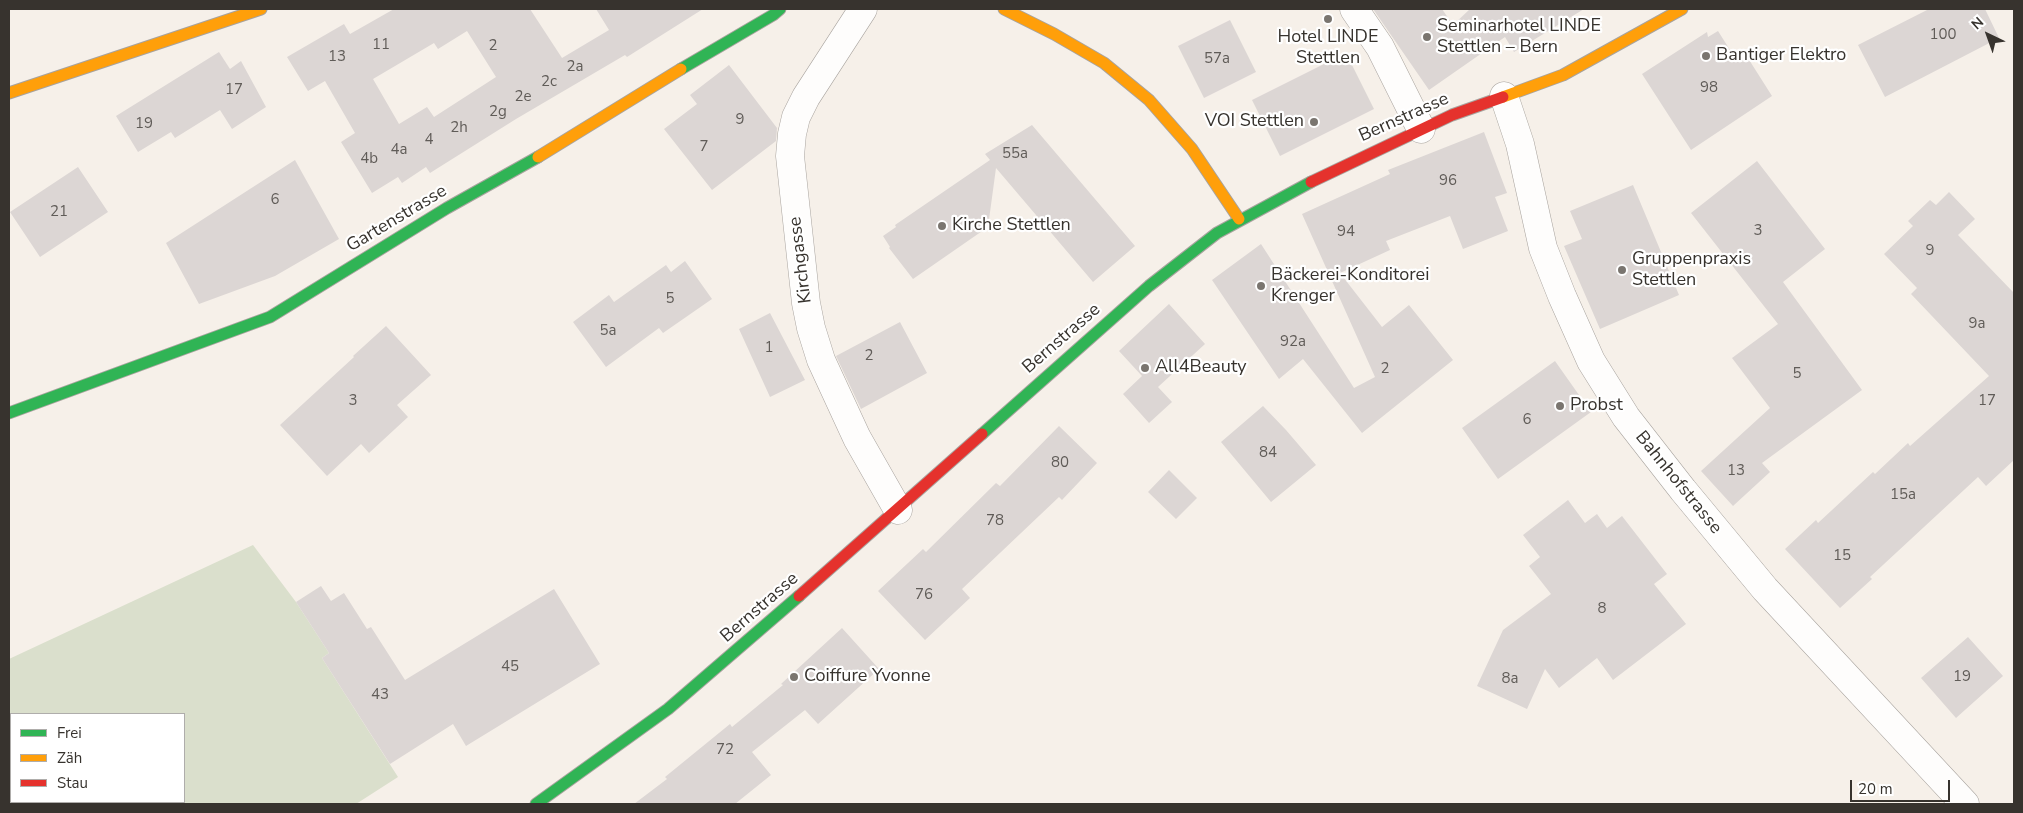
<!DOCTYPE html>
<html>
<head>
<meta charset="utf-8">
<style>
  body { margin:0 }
  #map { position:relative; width:2023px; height:813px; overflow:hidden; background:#f6f0e9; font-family:"Nunito Sans",sans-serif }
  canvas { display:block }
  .frame { position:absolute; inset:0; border:10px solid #37332e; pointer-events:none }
  .legend { position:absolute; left:10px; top:713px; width:175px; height:90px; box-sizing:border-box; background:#fff; border:1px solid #afadab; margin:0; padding:6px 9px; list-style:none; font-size:15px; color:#37332e }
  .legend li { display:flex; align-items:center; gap:10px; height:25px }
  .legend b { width:25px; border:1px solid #afadab }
  .north { position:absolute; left:1963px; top:10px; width:50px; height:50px; -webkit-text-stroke:4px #fff; paint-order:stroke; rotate:318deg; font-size:14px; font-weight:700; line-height:20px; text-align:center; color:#37332e }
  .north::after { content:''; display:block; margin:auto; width:18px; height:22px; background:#37332e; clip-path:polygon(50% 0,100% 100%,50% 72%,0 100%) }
  .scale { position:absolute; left:1850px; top:780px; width:100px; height:22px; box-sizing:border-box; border:2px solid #37332e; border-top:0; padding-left:6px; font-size:15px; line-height:18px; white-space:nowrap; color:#37332e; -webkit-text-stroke:4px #fff; paint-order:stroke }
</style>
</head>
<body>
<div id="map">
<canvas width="2023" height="813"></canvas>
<div class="frame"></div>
<ul class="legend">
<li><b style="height:6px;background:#30b455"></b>Frei</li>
<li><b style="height:6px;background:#ff9f0a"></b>Zäh</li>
<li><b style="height:6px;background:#e5322d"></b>Stau</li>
</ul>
<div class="north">N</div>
<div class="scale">20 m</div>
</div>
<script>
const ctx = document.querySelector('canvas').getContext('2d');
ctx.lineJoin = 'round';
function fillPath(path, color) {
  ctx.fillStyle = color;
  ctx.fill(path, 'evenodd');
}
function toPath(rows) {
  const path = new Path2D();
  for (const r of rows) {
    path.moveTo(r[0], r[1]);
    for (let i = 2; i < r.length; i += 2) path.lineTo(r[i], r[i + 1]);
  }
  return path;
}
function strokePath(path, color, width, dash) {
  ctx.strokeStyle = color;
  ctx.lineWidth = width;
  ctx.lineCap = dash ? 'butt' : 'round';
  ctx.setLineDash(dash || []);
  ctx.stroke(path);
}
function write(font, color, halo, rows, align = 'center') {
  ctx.font = font + ' "Nunito Sans",sans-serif';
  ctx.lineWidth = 4.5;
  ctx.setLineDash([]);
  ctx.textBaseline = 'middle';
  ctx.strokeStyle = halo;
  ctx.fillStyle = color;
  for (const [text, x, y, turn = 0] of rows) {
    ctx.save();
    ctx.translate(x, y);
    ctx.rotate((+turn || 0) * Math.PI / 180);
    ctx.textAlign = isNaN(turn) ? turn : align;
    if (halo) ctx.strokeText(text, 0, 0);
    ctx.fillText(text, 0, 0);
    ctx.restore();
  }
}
fillPath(toPath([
  [253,545,296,602,329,653,322,658,398,777,356,804,9,804,9,659],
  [11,714,184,714,184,802,11,802]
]), '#dadfcc');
fillPath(toPath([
  [394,9,530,9,562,58,609,30,596,9,703,9,627,57,625,55,516,119,430,173,426,167,402,183,398,177,372,193,341,142,355,133,325,81,308,91,287,57,344,24,350,34],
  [467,31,496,77,434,117,427,107,399,124,373,79,434,43,438,49],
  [1373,9,1442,9,1453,25,1470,9,1584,9,1514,52,1505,37,1429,90],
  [1929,9,1985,9,1999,38,1885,97,1858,45],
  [1230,20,1256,72,1204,98,1178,46],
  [1718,31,1737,61,1746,55,1772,96,1691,150,1642,74,1707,32,1708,37],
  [219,52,230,69,241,61,266,107,232,129,220,110,175,138,171,132,138,152,116,116],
  [1346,53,1374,109,1280,156,1252,100],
  [729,65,777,128,776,141,712,190,664,129,697,104,690,95],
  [1032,125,1135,246,1093,282,996,168,988,227,913,279,889,248,890,247,883,236,896,227,895,225,990,160,985,154],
  [1484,132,1507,193,1495,197,1508,231,1463,249,1450,216,1386,241,1390,250,1340,273,1382,327,1409,305,1453,360,1362,433,1303,359,1279,379,1212,280,1261,244,1354,388,1375,377,1302,214,1390,174,1388,170],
  [295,160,339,239,275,276,199,304,166,243],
  [1757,161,1825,249,1783,282,1862,390,1762,463,1770,472,1733,506,1701,471,1770,408,1732,358,1778,324,1691,213],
  [78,167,108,212,40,257,10,212],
  [1633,185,1679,295,1600,329,1564,246,1582,239,1570,211],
  [1949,192,1975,219,1958,235,2014,293,2014,460,1986,486,1978,477,1870,577,1872,579,1840,608,1785,549,1816,520,1818,523,1873,472,1875,474,1908,443,1910,446,1989,376,1911,294,1917,288,1884,254,1913,226,1908,221,1930,200,1936,205],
  [685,261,712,299,663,333,659,328,606,367,573,322,609,295,614,302,666,265,671,272],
  [1169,304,1205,344,1158,387,1172,402,1149,423,1123,394,1142,376,1119,351],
  [770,313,805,380,770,397,739,329],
  [900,322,927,373,861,409,836,356],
  [386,326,431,375,397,405,408,417,369,453,361,444,327,476,280,425,354,357,353,356],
  [1555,361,1591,412,1498,479,1462,428],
  [1263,406,1286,430,1316,465,1271,502,1221,442],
  [1059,426,1097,463,1062,500,1059,497,962,589,970,598,925,640,878,591,923,549,926,552,996,483,1000,486],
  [1169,470,1197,498,1176,519,1148,492],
  [1568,500,1585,523,1597,514,1607,528,1622,516,1667,574,1654,584,1686,624,1613,680,1597,658,1559,688,1545,669,1527,709,1477,686,1503,630,1551,594,1529,566,1540,557,1523,535],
  [321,586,331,601,344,593,367,629,371,627,405,680,554,589,600,664,466,746,453,724,390,764,322,658,329,653,296,602],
  [842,628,879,669,818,724,805,710,752,752,771,775,735,804,634,804,667,779,665,777,730,724,732,727,783,685,781,684],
  [1968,637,2003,676,1956,718,1921,678]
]), '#dcd6d4');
const street = toPath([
  [863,9,806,97,796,117,792,134,790,156,806,303,811,328,821,360,857,438,898,510],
  [1354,9,1380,47,1421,129],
  [1504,96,1520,144,1543,248,1562,296,1591,361,1626,417,1683,490,1765,589,1965,804]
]);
const fast = toPath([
  [681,69,773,15,780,9],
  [9,413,270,317,447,208,538,157],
  [982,434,1149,286,1217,233,1311,182],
  [536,804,668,709,799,596]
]);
const slow = toPath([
  [1004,9,1054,34,1104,63,1149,100,1192,149,1239,219],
  [9,93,261,9],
  [1503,97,1563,75,1682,9],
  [538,157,681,69]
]);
const jam = toPath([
  [1311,182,1452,115,1503,97],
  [799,596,982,434]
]);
strokePath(street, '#a8a39e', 29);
strokePath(fast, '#a8a39e', 13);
strokePath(slow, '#a8a39e', 13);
strokePath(jam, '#a8a39e', 13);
strokePath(street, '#fefdfc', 28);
strokePath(fast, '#30b455', 11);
strokePath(slow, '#ff9f0a', 11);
strokePath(jam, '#e5322d', 11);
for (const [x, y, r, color] of [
  [1328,19,5,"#7a756f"],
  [1427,37,5,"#7a756f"],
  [1706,56,5,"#7a756f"],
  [1314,122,5,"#7a756f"],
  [942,226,5,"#7a756f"],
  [1622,270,5,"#7a756f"],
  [1261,286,5,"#7a756f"],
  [1145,368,5,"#7a756f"],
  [1560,406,5,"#7a756f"],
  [794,677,5,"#7a756f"]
]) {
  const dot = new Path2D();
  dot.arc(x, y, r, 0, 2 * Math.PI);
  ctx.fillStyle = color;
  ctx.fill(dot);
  strokePath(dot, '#fff', 2);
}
write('15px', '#605c58', null, [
  ["100",1943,35],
  ["11",381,45],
  ["2",493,46],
  ["13",337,57],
  ["57a",1217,59],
  ["2a",575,67],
  ["2c",549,82],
  ["98",1709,88],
  ["17",234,90],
  ["2e",523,97],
  ["2g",498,112],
  ["9",740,120],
  ["19",144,124],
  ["2h",459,128],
  ["4",429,140],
  ["7",704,147],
  ["4a",399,150],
  ["55a",1015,154],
  ["4b",369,159],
  ["96",1448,181],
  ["6",275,200],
  ["21",59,212],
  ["3",1758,231],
  ["94",1346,232],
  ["9",1930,251],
  ["5",670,299],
  ["9a",1977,324],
  ["5a",608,331],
  ["92a",1293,342],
  ["1",769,348],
  ["2",869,356],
  ["2",1385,369],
  ["5",1797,374],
  ["3",353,401],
  ["17",1987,401],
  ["6",1527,420],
  ["84",1268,453],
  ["80",1060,463],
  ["13",1736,471],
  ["15a",1903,495],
  ["78",995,521],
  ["15",1842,556],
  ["76",924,595],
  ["8",1602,609],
  ["45",510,667],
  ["19",1962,677],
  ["8a",1510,679],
  ["43",380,695],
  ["72",725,750]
]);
write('18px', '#37332e', '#fff', [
  ["Seminarhotel LINDE",1437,27],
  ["Stettlen – Bern",1437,48],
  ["Hotel LINDE",1328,38,"center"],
  ["Stettlen",1328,59,"center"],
  ["Bantiger Elektro",1716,56],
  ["VOI Stettlen",1304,122,"right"],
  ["Kirche Stettlen",952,226],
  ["Gruppenpraxis",1632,260],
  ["Stettlen",1632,281],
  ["Bäckerei-Konditorei",1271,276],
  ["Krenger",1271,297],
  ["All4Beauty",1155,368],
  ["Probst",1570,406],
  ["Coiffure Yvonne",804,677]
], 'left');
write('18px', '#37332e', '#fff', [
  ["Bernstrasse",1404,118,-24],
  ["Gartenstrasse",397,219,-31],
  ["Kirchgasse",801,260,-97],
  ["Bernstrasse",1062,339,-41],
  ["Bahnhofstrasse",1678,483,51],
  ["Bernstrasse",760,608,-41]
]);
</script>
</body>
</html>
